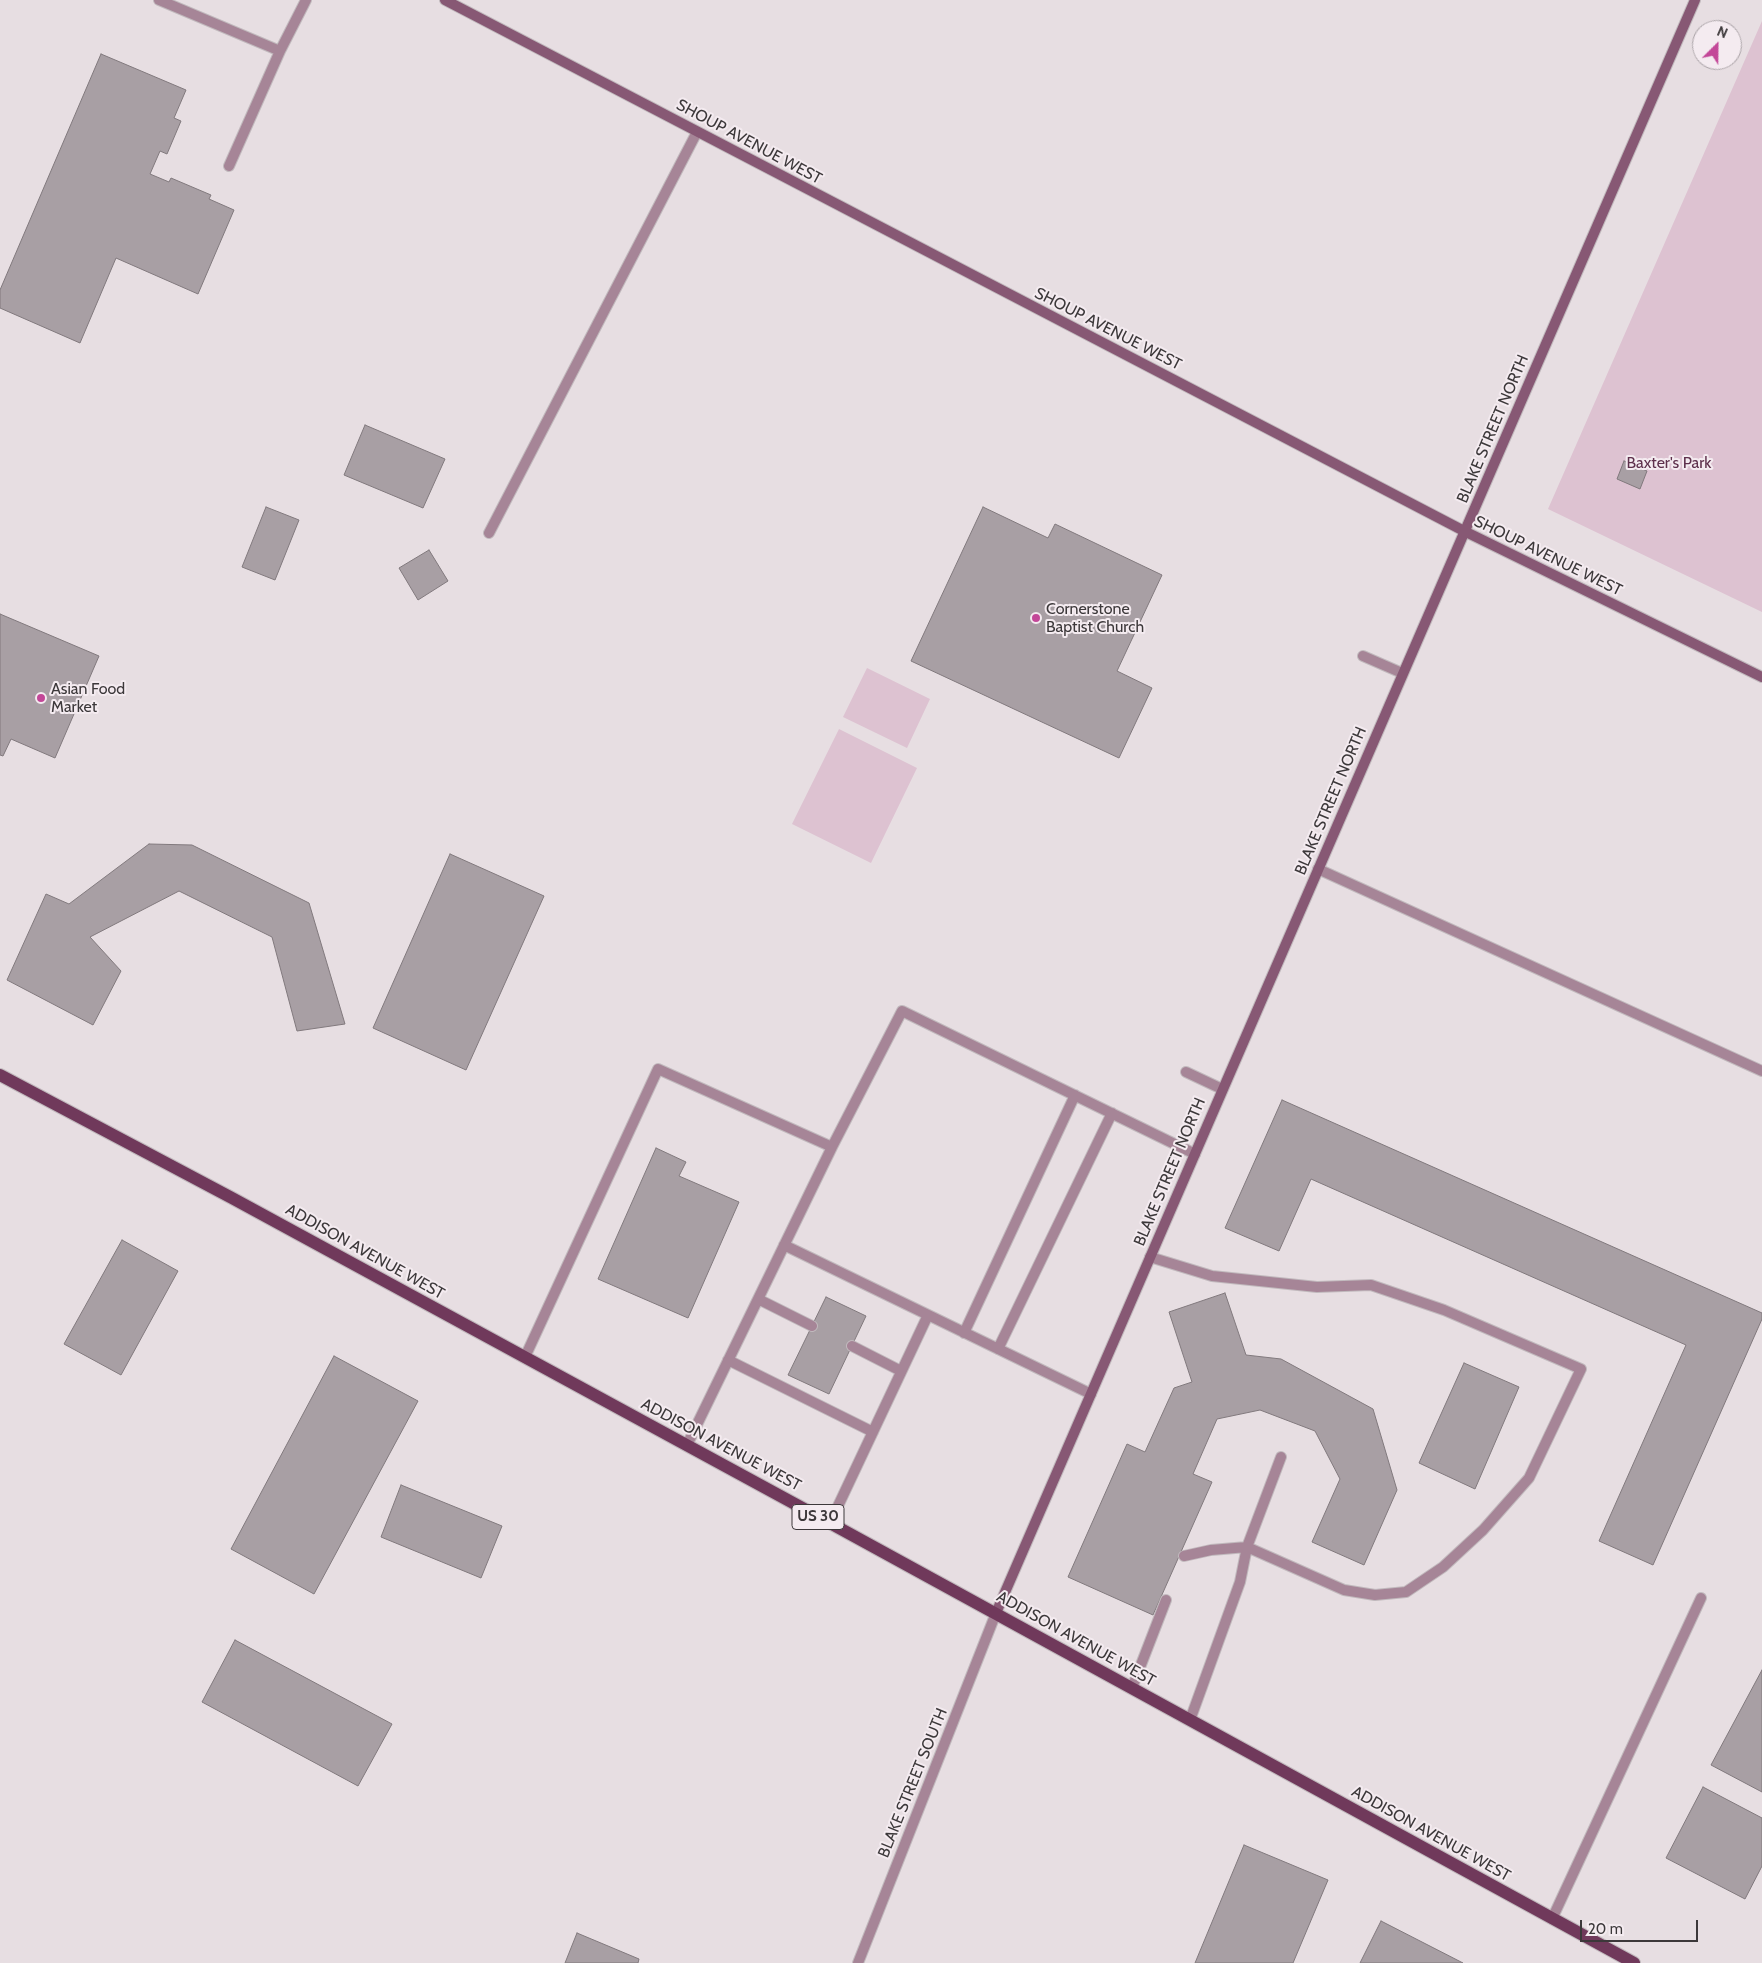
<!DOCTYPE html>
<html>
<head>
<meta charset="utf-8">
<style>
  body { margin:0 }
  #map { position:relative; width:1762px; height:1963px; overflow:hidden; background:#e7dee2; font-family:Cabin,sans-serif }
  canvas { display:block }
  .north { position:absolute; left:1692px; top:20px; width:50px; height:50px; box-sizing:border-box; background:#f4ebf0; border:1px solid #aaa3a7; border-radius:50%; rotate:23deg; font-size:14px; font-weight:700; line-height:20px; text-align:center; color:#3c383a }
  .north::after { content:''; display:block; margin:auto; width:18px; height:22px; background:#c34798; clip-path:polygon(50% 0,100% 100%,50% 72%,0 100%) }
  .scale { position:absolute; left:1580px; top:1920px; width:118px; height:22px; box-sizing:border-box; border:2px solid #3c383a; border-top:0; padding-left:6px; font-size:15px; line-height:18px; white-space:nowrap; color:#3c383a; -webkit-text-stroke:4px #f4ebf0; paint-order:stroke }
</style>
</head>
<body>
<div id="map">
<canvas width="1762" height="1963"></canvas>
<div class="north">N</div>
<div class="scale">20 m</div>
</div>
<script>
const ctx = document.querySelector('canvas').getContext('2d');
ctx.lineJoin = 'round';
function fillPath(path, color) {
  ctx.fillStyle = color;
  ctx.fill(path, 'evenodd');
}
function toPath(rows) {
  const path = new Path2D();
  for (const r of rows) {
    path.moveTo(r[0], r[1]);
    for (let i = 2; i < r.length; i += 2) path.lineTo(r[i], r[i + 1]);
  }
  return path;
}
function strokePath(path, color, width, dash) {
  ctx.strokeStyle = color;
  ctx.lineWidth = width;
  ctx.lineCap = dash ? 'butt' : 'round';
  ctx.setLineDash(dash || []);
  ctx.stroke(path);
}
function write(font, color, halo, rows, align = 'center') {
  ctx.font = font + ' Cabin,sans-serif';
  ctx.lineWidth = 4;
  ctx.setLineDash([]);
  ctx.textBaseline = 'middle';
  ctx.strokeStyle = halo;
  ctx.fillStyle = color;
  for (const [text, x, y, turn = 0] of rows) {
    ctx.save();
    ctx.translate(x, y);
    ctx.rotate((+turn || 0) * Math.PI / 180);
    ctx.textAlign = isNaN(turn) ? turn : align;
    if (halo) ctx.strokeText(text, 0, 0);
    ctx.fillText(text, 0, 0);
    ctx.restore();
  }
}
fillPath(toPath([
  [1762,21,1762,612,1548,509],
  [867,668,930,699,907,748,843,717],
  [839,729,917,768,871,863,792,824]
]), '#ddc2d1');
const building = toPath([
  [101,54,186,90,174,118,181,121,167,154,160,151,150,174,169,182,171,178,211,195,209,199,234,210,198,294,116,258,80,343,0,308,0,290,101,54],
  [365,425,445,459,423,508,344,475,365,425],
  [1624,461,1647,471,1640,489,1617,479,1624,461],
  [266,507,299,520,275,580,242,567,266,507],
  [983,507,1048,538,1055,524,1162,575,1117,671,1152,688,1119,758,911,661,983,507],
  [429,550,448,581,418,600,399,568,429,550],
  [0,614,99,656,55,758,11,739,3,756,0,755,0,614],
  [149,844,192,845,309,903,345,1024,297,1031,272,937,179,891,90,937,121,971,93,1025,7,980,46,894,69,904,149,844],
  [450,854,544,896,466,1070,373,1028,450,854],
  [1282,1100,1762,1313,1762,1319,1653,1565,1599,1541,1686,1345,1311,1179,1279,1251,1225,1228,1282,1100],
  [656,1148,686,1162,679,1176,739,1202,688,1318,598,1279,656,1148],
  [122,1240,178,1271,121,1375,64,1344,122,1240],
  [1225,1293,1246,1355,1281,1359,1373,1409,1397,1490,1364,1565,1312,1542,1340,1479,1315,1431,1260,1410,1217,1419,1193,1474,1212,1482,1153,1615,1068,1577,1127,1444,1145,1452,1174,1388,1192,1382,1169,1312,1225,1293],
  [826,1297,866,1316,829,1394,788,1375,826,1297],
  [334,1356,418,1401,314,1594,231,1549,334,1356],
  [1464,1363,1519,1387,1475,1489,1419,1463,1464,1363],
  [401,1485,502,1526,481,1578,381,1537,401,1485],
  [235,1640,392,1724,358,1786,202,1702,235,1640],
  [1762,1670,1762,1792,1711,1765,1762,1670],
  [1703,1787,1762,1818,1762,1866,1745,1899,1666,1858,1703,1787],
  [1244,1845,1328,1880,1293,1963,1195,1963,1244,1845],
  [1381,1921,1463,1963,1360,1963,1381,1921],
  [577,1933,639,1959,638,1963,565,1963,577,1933]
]);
fillPath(building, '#a89fa4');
strokePath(building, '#81797d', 1);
const lane = toPath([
  [159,0,280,51],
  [229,166,280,51,306,0],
  [489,533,697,132],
  [1363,656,1402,673],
  [1318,869,1762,1071],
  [1186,1072,1222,1089],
  [832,1147,902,1011,1195,1154],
  [784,1245,1091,1394],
  [1150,1257,1212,1276,1317,1287,1371,1285,1444,1310,1581,1369,1529,1478,1483,1530,1443,1567,1406,1592,1375,1595,1344,1590,1247,1547,1211,1550,1184,1556],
  [758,1299,812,1326],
  [964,1333,1075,1095],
  [852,1346,901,1371],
  [998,1349,1112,1113],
  [525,1357,658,1069,832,1147,687,1445],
  [728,1360,873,1432],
  [830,1523,928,1315],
  [1132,1688,1166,1600],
  [1190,1720,1240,1582,1247,1547,1281,1457],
  [1552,1919,1701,1598]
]);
const street = toPath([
  [858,1963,996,1613]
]);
const secondary = toPath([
  [445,0,1464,531,1762,677],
  [996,1613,1695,0]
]);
const primary = toPath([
  [0,1075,232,1198,830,1523,1634,1963]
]);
strokePath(lane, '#c1b9bd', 12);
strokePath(street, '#c1b9bd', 12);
strokePath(secondary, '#c1b9bd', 12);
strokePath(primary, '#c1b9bd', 14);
strokePath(lane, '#a68597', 10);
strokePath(street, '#a68597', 10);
strokePath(secondary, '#875874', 10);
strokePath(primary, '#70395b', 12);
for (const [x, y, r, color] of [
  [1036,618,5,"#c34798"],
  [41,698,5,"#c34798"]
]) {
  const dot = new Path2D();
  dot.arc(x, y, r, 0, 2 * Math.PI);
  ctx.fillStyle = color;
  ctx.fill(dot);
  strokePath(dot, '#f4ebf0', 2);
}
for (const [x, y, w] of [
  [818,1517,52]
]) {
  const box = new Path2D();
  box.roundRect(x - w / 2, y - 12.5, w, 25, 4);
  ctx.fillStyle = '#f4ebf0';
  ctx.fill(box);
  strokePath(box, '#3c383a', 1);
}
write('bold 15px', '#3c383a', null, [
  ["US 30",818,1517]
]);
write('16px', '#3c383a', '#f4ebf0', [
  ["SHOUP AVENUE WEST",749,142,28],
  ["SHOUP AVENUE WEST",1108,329,27],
  ["BLAKE STREET NORTH",1493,429,-67],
  ["SHOUP AVENUE WEST",1548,556,26],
  ["BLAKE STREET NORTH",1331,801,-67],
  ["BLAKE STREET NORTH",1170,1172,-67],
  ["ADDISON AVENUE WEST",365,1252,29],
  ["ADDISON AVENUE WEST",721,1445,28],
  ["ADDISON AVENUE WEST",1076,1639,29],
  ["BLAKE STREET SOUTH",913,1783,-68],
  ["ADDISON AVENUE WEST",1431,1834,29]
]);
write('16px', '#5e304c', '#f4ebf0', [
  ["Baxter's Park",1669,463]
]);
write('16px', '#3c383a', '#f4ebf0', [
  ["Cornerstone",1046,609],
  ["Baptist Church",1046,627],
  ["Asian Food",51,689],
  ["Market",51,707]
], 'left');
</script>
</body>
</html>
